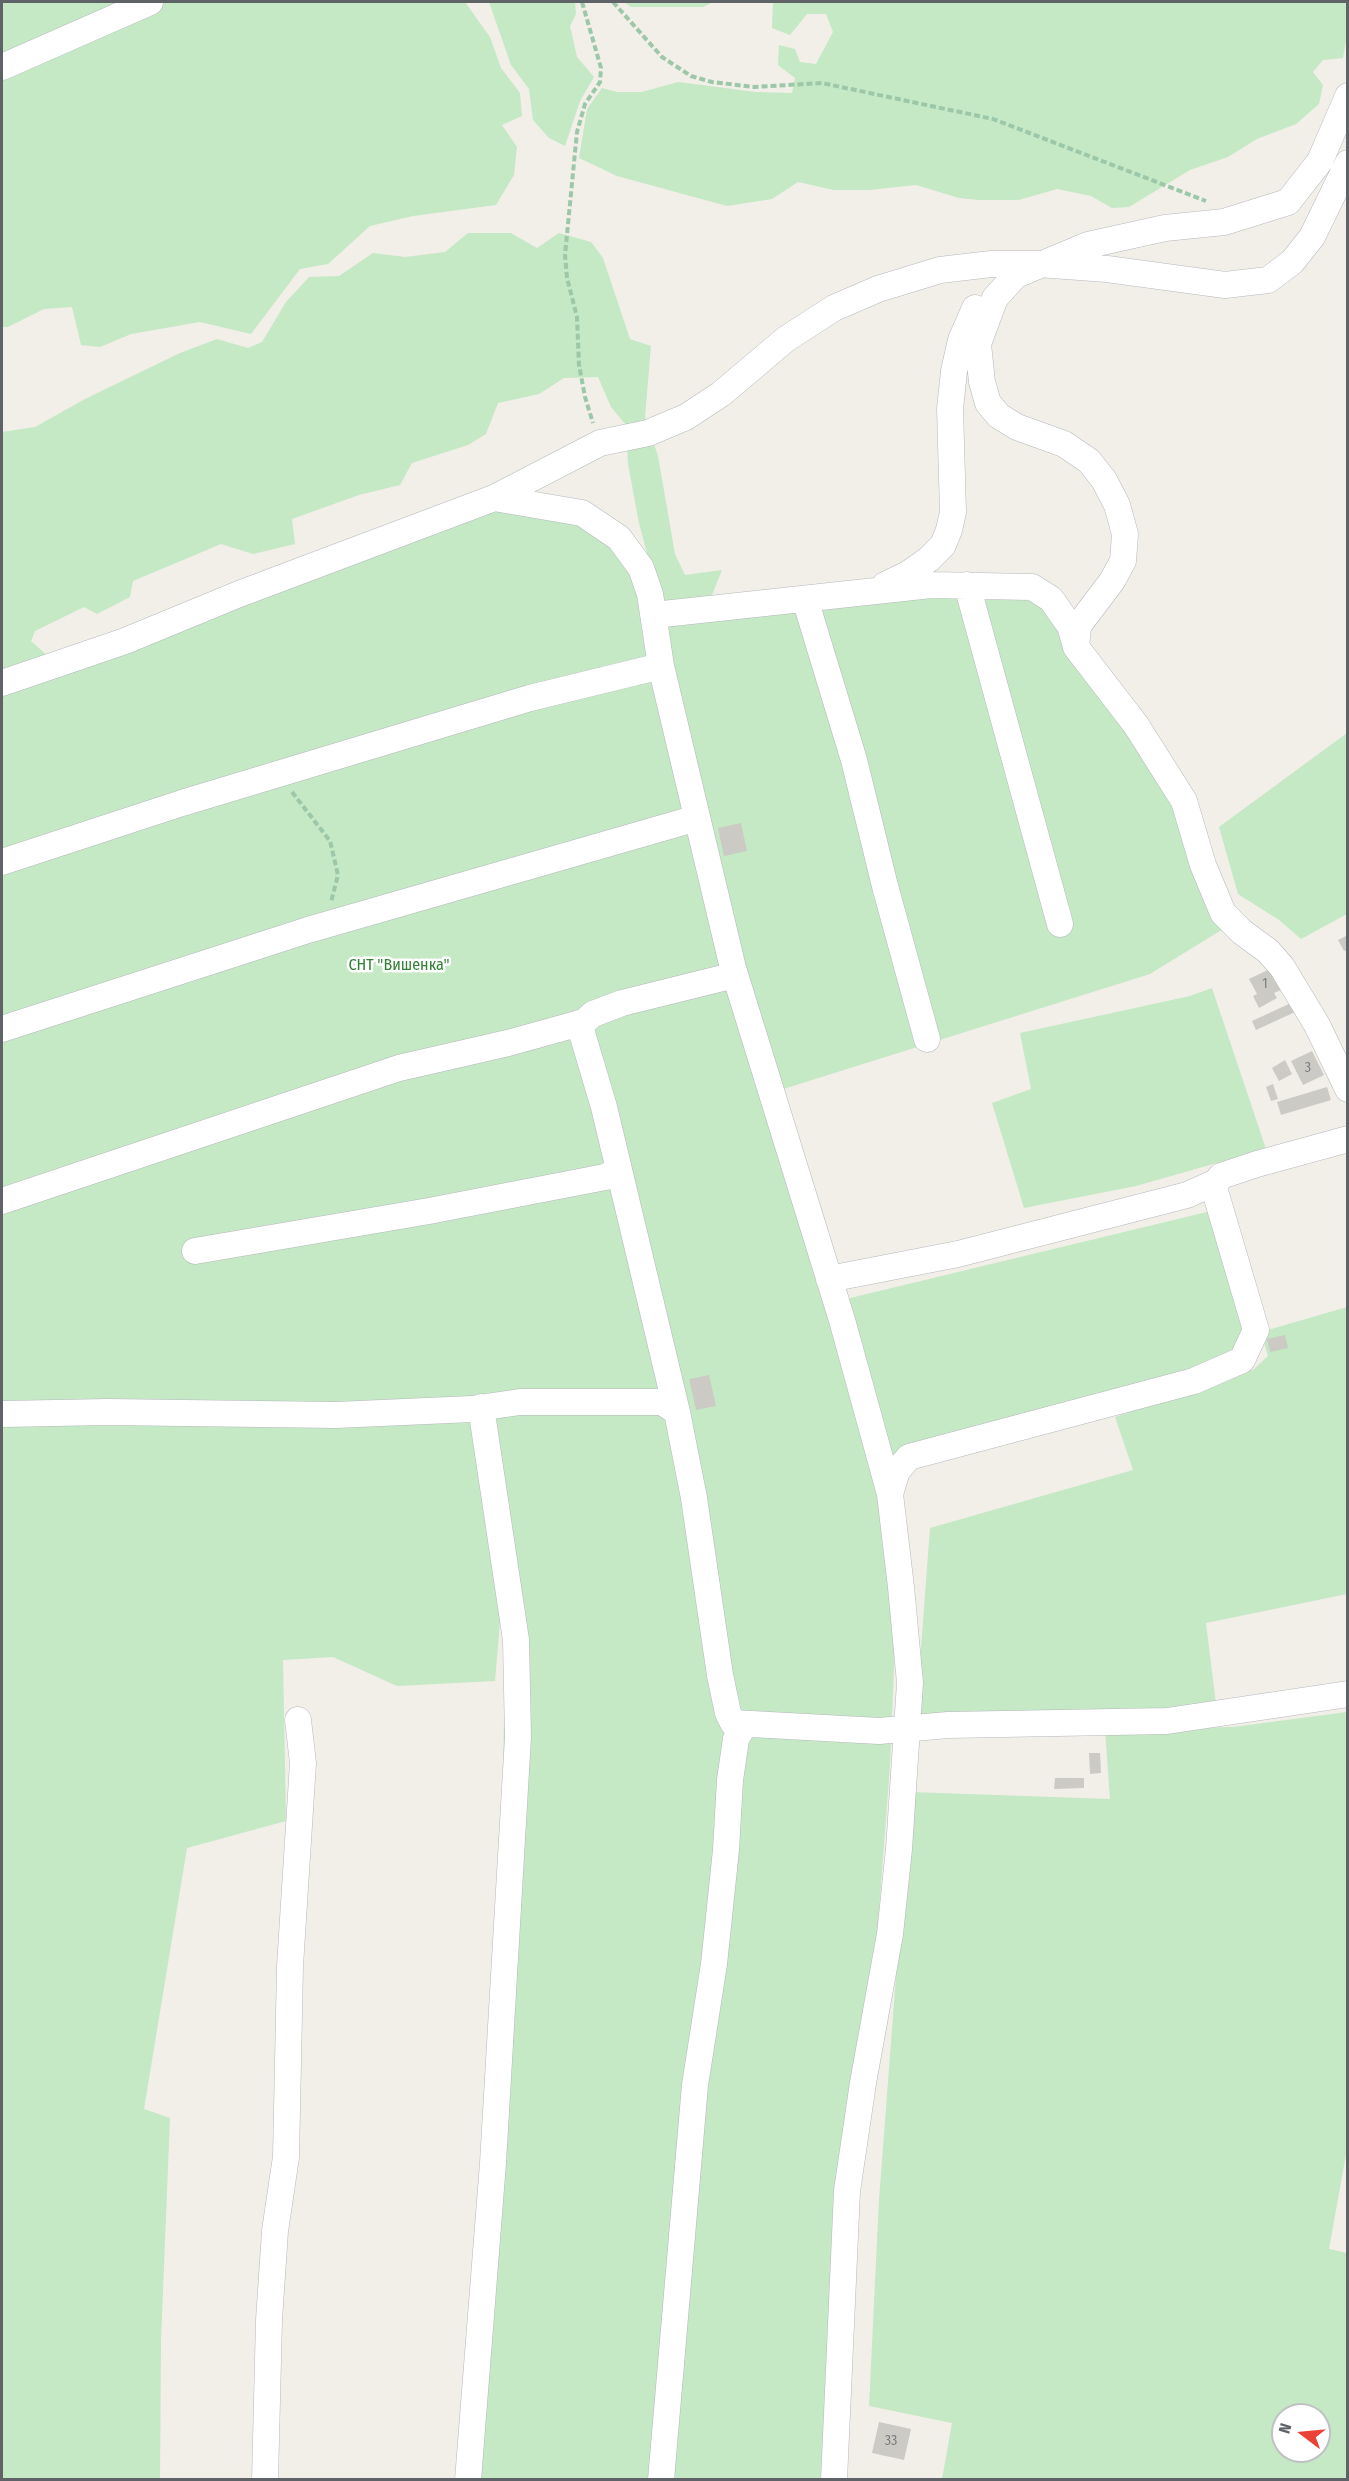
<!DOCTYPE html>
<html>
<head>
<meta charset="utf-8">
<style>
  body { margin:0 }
  #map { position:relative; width:1349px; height:2481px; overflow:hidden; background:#f1efe8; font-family:"Fira Sans Condensed",sans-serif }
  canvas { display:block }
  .frame { position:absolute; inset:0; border:3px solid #5f6368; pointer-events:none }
  .north { position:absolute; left:1271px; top:2403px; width:60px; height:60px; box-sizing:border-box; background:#fff; border:2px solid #bfc1c3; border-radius:50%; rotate:286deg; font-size:16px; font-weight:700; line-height:24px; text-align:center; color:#5f6368 }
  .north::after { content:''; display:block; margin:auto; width:21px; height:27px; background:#ea4335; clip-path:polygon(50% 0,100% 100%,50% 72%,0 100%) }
</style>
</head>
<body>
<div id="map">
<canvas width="1349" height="2481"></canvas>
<div class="frame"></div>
<div class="north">N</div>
</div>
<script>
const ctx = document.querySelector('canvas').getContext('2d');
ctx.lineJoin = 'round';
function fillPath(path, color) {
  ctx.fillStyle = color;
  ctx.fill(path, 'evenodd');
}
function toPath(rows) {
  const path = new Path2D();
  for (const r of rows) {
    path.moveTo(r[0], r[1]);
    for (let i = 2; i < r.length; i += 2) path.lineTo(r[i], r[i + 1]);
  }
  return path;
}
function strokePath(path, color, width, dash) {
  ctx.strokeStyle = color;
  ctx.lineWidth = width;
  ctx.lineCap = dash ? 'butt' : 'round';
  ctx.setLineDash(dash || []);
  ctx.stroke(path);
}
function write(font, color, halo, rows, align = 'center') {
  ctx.font = font + ' "Fira Sans Condensed",sans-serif';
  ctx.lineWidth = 5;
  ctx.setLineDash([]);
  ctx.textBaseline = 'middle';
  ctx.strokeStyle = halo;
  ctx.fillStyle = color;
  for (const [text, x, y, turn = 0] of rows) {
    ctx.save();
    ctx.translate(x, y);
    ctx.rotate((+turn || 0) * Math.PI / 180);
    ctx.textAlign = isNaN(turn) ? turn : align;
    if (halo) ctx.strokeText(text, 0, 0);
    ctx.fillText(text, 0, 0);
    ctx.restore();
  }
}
fillPath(toPath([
  [2,2,465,2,490,37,501,68,520,93,522,116,502,125,517,147,514,175,496,205,413,216,370,226,328,264,300,269,251,334,200,322,131,334,100,347,81,345,72,307,44,309,8,327,2,327],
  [489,2,575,2,576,14,570,26,577,57,594,77,580,101,565,146,549,138,533,120,529,89,511,65],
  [624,2,713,2,703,7,631,7],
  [773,2,1347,2,1348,29,1343,58,1323,60,1313,72,1323,85,1319,104,1296,124,1257,139,1228,157,1190,170,1129,207,1112,208,1091,196,1057,189,1019,200,979,200,959,198,916,185,869,190,834,190,798,182,772,199,727,206,617,176,579,158,587,109,602,88,617,92,642,92,678,82,756,92,792,93,795,78,778,65,779,45,795,49,800,62,816,64,833,32,826,14,807,14,790,35,772,28],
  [468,233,511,233,537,248,559,233,591,242,603,258,630,339,651,346,645,417,658,456,675,554,685,575,722,570,710,600,664,604,652,572,639,523,628,464,626,425,611,407,598,377,564,378,539,394,498,403,486,434,468,445,412,463,400,485,359,495,292,519,295,544,253,554,221,544,133,581,130,597,97,614,84,607,35,631,31,641,48,656,2,671,2,432,35,427,85,399,180,353,217,339,248,348,262,342,286,302,309,277,339,276,373,253,405,257,445,252],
  [490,505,576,518,613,541,638,577,650,621,857,598,1013,595,1039,602,1133,734,1178,806,1223,929,1150,974,777,1091,842,1300,1211,1211,1256,1362,1177,1393,915,1462,902,1474,890,1765,875,1965,826,2479,459,2479,486,2100,502,1803,505,1681,501,1610,495,1681,397,1686,333,1657,283,1660,286,1821,187,1848,144,2109,170,2118,161,2340,160,2479,2,2480,2,688],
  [1347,733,1347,914,1301,939,1279,920,1238,894,1219,827],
  [1212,988,1266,1149,1136,1186,1024,1208,992,1103,1031,1089,1020,1033,1190,996],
  [1347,1307,1347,1594,1206,1623,1217,1712,916,1715,930,1528,1133,1470,1115,1417,1253,1370,1268,1356,1261,1332],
  [1347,1712,1348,2143,1329,2249,1347,2253,1347,2479,942,2479,952,2423,869,2406,879,2200,910,1792,1110,1799,1105,1730,1233,1727],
  [1283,2415,1319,2415,1319,2451,1283,2451]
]), '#c5e8c5');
fillPath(toPath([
  [741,823,747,851,724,856,718,828],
  [1348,935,1348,950,1344,951,1338,940],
  [1270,969,1281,990,1274,993,1277,998,1259,1008,1253,996,1257,994,1249,979],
  [1291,1003,1295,1012,1256,1030,1252,1021],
  [1312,1051,1324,1075,1303,1085,1291,1061],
  [1285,1060,1292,1074,1279,1081,1272,1068],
  [1273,1084,1278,1099,1271,1101,1266,1087],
  [1327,1087,1331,1100,1281,1115,1277,1102],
  [1285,1335,1288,1348,1270,1352,1267,1339],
  [709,1375,716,1406,696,1410,689,1379],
  [1089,1753,1100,1753,1101,1773,1090,1774],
  [1055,1778,1084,1778,1084,1788,1054,1789],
  [879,2422,911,2429,904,2460,872,2453]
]), '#cccac5');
const minor = toPath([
  [2,67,150,2],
  [494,498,600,443,648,433,686,417,721,394,786,339,834,308,878,289,940,270,991,264,1038,264,1107,269,1225,285,1268,280,1292,262,1312,237,1348,163],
  [885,585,908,574,929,559,943,545,949,530,953,512,950,409,954,371,961,340,975,308],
  [967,585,1060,924],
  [805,599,854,760,885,886,927,1039],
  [654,615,931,585,1032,587,1051,599,1070,626,1076,647,1136,725,1184,801,1203,865,1223,913,1242,932,1268,951,1282,967,1317,1025,1348,1089],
  [1076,647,1078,626,1112,581,1123,561,1125,534,1117,505,1104,480,1089,461,1064,444,1017,427,999,416,988,403,982,382,978,344,995,298,1016,275,1088,245,1165,228,1224,222,1288,202,1320,161,1348,96],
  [2,683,125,641,239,594,494,498,582,513,619,538,641,568,650,594,661,666,733,968,842,1320,890,1494,901,1587,910,1683,899,1849,890,1934,863,2083,847,2191,834,2480],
  [2,862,182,803,530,698,661,666],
  [579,1023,604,1107,677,1412],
  [2,1029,308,930,697,818],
  [2,1201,399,1068,508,1043,584,1022,593,1014,622,1003,735,975],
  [195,1251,429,1211,605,1177,619,1170],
  [829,1279,958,1254,1187,1195,1216,1182],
  [2,1414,108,1412,336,1415,472,1409,520,1402,662,1402,677,1412,694,1498,720,1675,728,1713,733,1723,879,1731,948,1725,1167,1721,1348,1694],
  [890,1494,897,1471,909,1457,1194,1381,1242,1360,1256,1330,1215,1191,1216,1182,1221,1176,1257,1164,1348,1139],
  [265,2480,269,2320,275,2231,286,2157,290,1966,303,1763,298,1720],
  [468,2480,493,2163,518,1737,516,1640,481,1407],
  [661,2480,695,2085,714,1964,726,1850,730,1780,736,1739,744,1725]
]);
strokePath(minor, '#b5b8bc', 27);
strokePath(toPath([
  [582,2,601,68,600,82,585,104,577,132,565,255,567,278,577,317,579,365,585,397,593,423],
  [613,2,662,57,691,76,712,82,754,87,822,83,993,119,1206,201],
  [292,792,330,841,338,875,331,902]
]), '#9cc7a9', 4, [6, 3]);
strokePath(minor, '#fff', 26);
write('14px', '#7a7d7f', null, [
  ["1",1265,984],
  ["3",1308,1068],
  ["33",891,2441]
]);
write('16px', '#348238', '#fff', [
  ["СНТ \"Вишенка\"",399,966]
]);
</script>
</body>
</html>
